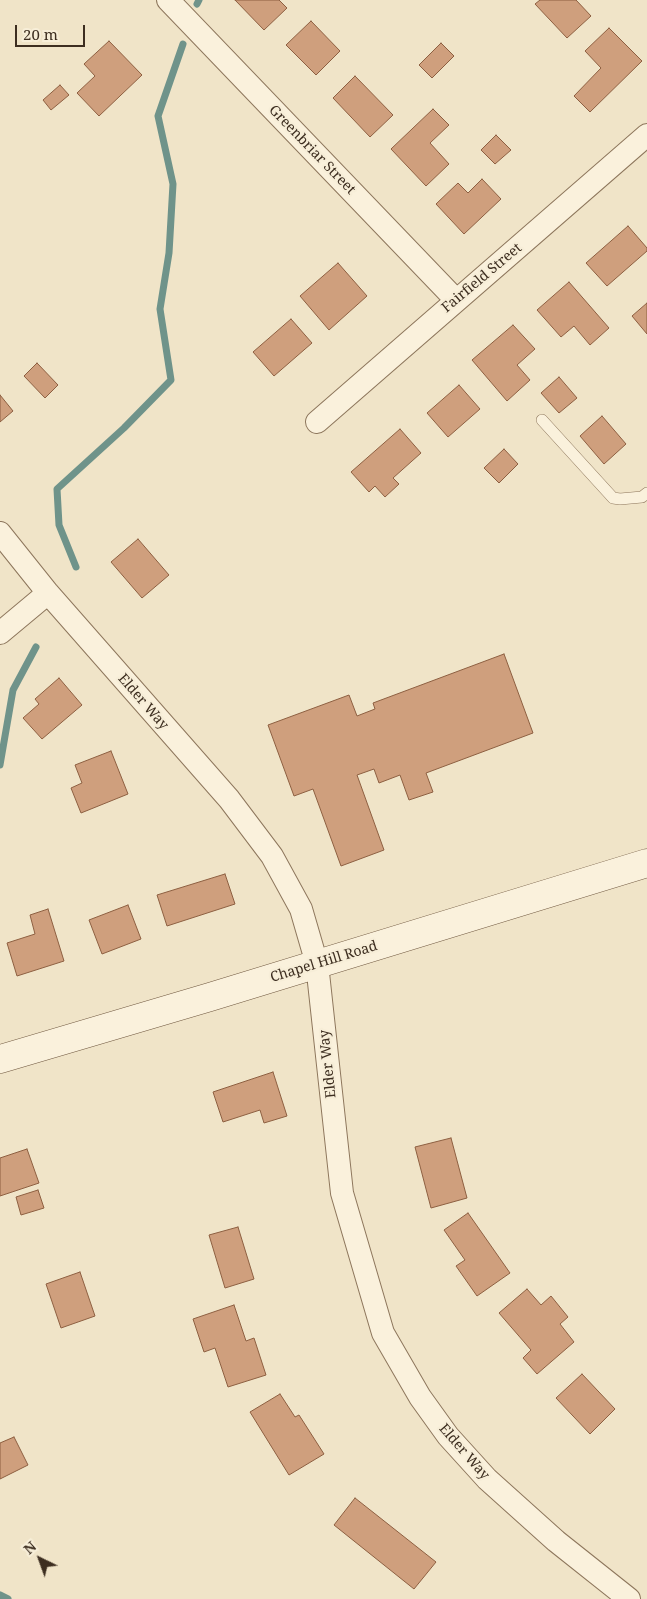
<!DOCTYPE html>
<html>
<head>
<meta charset="utf-8">
<style>
  body { margin:0 }
  #map { position:relative; width:647px; height:1599px; overflow:hidden; background:#f0e4c8; font-family:"Noto Serif",serif }
  canvas { display:block }
  .north { position:absolute; left:15px; top:1534px; width:50px; height:50px; -webkit-text-stroke:4px #f7eed8; paint-order:stroke; rotate:318deg; font-size:14px; font-weight:700; line-height:20px; text-align:center; color:#3d2e20 }
  .north::after { content:''; display:block; margin:auto; width:18px; height:22px; background:#3d2e20; clip-path:polygon(50% 0,100% 100%,50% 72%,0 100%) }
  .scale { position:absolute; left:15px; top:25px; width:70px; height:22px; box-sizing:border-box; border:2px solid #3d2e20; border-top:0; padding-left:6px; font-size:15px; line-height:18px; white-space:nowrap; color:#3d2e20; -webkit-text-stroke:4px #f7eed8; paint-order:stroke }
</style>
</head>
<body>
<div id="map">
<canvas width="647" height="1599"></canvas>
<div class="north">N</div>
<div class="scale">20 m</div>
</div>
<script>
const ctx = document.querySelector('canvas').getContext('2d');
ctx.lineJoin = 'round';
function toPath(rows) {
  const path = new Path2D();
  for (const r of rows) {
    path.moveTo(r[0], r[1]);
    for (let i = 2; i < r.length; i += 2) path.lineTo(r[i], r[i + 1]);
  }
  return path;
}
function strokePath(path, color, width, dash) {
  ctx.strokeStyle = color;
  ctx.lineWidth = width;
  ctx.lineCap = dash ? 'butt' : 'round';
  ctx.setLineDash(dash || []);
  ctx.stroke(path);
}
function fillPath(path, color) {
  ctx.fillStyle = color;
  ctx.fill(path, 'evenodd');
}
function write(font, color, halo, rows, align = 'center') {
  ctx.font = font + ' "Noto Serif",serif';
  ctx.lineWidth = 4.5;
  ctx.setLineDash([]);
  ctx.textBaseline = 'middle';
  ctx.strokeStyle = halo;
  ctx.fillStyle = color;
  for (const [text, x, y, turn = 0] of rows) {
    ctx.save();
    ctx.translate(x, y);
    ctx.rotate((+turn || 0) * Math.PI / 180);
    ctx.textAlign = isNaN(turn) ? turn : align;
    if (halo) ctx.strokeText(text, 0, 0);
    ctx.fillText(text, 0, 0);
    ctx.restore();
  }
}
strokePath(toPath([
  [197,4,199,0],
  [76,567,59,525,57,489,124,428,171,380,160,309,169,253,173,184,158,116,183,44],
  [0,765,13,690,36,647],
  [0,1595,8,1599]
]), '#6f938a', 7);
const building = toPath([
  [235,0,279,0,287,8,264,30,235,0],
  [540,0,576,0,591,16,567,38,535,4,540,0],
  [311,21,340,51,316,75,286,45,311,21],
  [609,28,642,61,590,112,574,96,601,68,585,51,609,28],
  [109,41,142,75,99,116,77,93,95,76,84,64,109,41],
  [441,43,454,56,432,78,419,65,441,43],
  [355,76,393,115,370,137,333,98,355,76],
  [60,85,69,95,51,110,43,100,60,85],
  [433,109,449,125,430,143,449,164,426,186,391,149,433,109],
  [496,135,511,150,495,164,481,150,496,135],
  [482,179,501,199,464,234,436,204,458,183,468,193,482,179],
  [628,226,647,248,647,251,607,286,586,263,628,226],
  [338,263,367,296,329,330,300,296,338,263],
  [569,282,609,328,590,345,574,326,561,337,537,310,569,282],
  [647,303,647,334,632,316,647,303],
  [291,319,312,343,274,376,253,352,291,319],
  [513,325,535,349,517,365,530,380,507,401,472,360,513,325],
  [37,363,58,385,45,398,24,376,37,363],
  [559,377,577,398,559,413,541,393,559,377],
  [459,385,480,409,448,437,427,413,459,385],
  [0,395,13,411,0,422,0,395],
  [602,416,626,444,604,464,580,436,602,416],
  [400,429,421,453,393,478,399,484,385,497,375,486,369,492,351,472,400,429],
  [504,449,518,464,499,483,484,468,504,449],
  [138,539,169,575,142,598,111,562,138,539],
  [504,654,533,733,426,773,433,792,409,800,400,775,379,783,374,769,357,775,384,850,341,866,313,789,294,796,268,725,349,695,357,716,375,709,373,703,504,654],
  [59,678,82,705,42,739,23,718,39,704,35,699,59,678],
  [111,751,128,794,81,813,71,788,82,783,75,765,111,751],
  [225,874,235,904,167,926,157,895,225,874],
  [128,905,141,939,102,954,89,920,128,905],
  [48,909,64,961,17,976,7,943,35,934,30,915,48,909],
  [273,1072,287,1116,264,1123,260,1110,223,1122,213,1092,273,1072],
  [451,1138,467,1198,431,1208,415,1147,451,1138],
  [27,1149,39,1183,0,1196,0,1158,27,1149],
  [38,1190,44,1208,21,1215,16,1197,38,1190],
  [468,1213,510,1273,477,1296,456,1266,465,1260,444,1230,468,1213],
  [238,1227,254,1279,225,1288,209,1235,238,1227],
  [80,1272,95,1316,61,1328,46,1284,80,1272],
  [527,1289,541,1305,551,1296,568,1317,560,1324,574,1342,537,1374,523,1358,531,1350,499,1313,527,1289],
  [234,1305,246,1341,254,1338,266,1375,228,1387,215,1348,204,1352,193,1319,234,1305],
  [582,1374,615,1409,590,1434,556,1398,582,1374],
  [280,1394,295,1417,299,1415,324,1454,289,1475,250,1412,280,1394],
  [14,1437,28,1465,0,1479,0,1443,14,1437],
  [355,1498,436,1562,414,1589,334,1525,355,1498]
]);
fillPath(building, '#cf9f7d');
strokePath(building, '#8d5f41', 1);
const lane = toPath([
  [542,420,613,498,620,499,642,497,647,493]
]);
const street = toPath([
  [168,0,456,300],
  [317,422,647,135],
  [0,533,48,593,229,799,272,856,301,909,317,964,342,1193,383,1333,420,1397,448,1436,487,1479,556,1541,629,1599],
  [0,633,48,593]
]);
const secondary = toPath([
  [0,1059,210,997,647,863]
]);
strokePath(lane, '#8d765c', 12);
strokePath(street, '#8d765c', 24);
strokePath(secondary, '#6f573f', 29);
strokePath(lane, '#faf1dc', 11);
strokePath(street, '#faf1dc', 22);
strokePath(secondary, '#faf1dc', 28);
write('14px', '#3d2e20', '#f7eed8', [
  ["Greenbriar Street",312,150,46],
  ["Fairfield Street",482,278,-40],
  ["Elder Way",143,702,49],
  ["Chapel Hill Road",324,962,-17],
  ["Elder Way",328,1064,-96],
  ["Elder Way",464,1452,49]
]);
</script>
</body>
</html>
